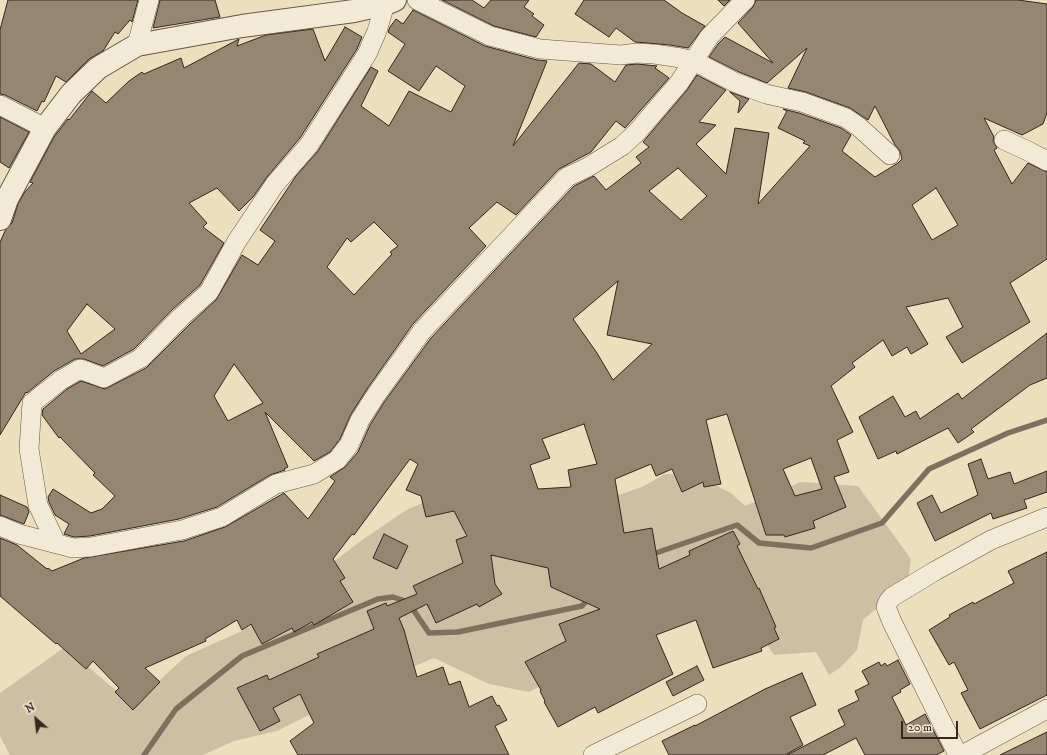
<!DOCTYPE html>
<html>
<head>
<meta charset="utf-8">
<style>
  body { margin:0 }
  #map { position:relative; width:1047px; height:755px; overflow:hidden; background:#ebdfbe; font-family:"IM FELL DW Pica",serif }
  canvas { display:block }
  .north { position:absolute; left:16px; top:699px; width:40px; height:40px; -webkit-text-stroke:3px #f2ead5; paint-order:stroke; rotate:332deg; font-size:11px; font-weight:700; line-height:16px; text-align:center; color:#38251e }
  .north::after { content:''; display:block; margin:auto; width:14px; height:18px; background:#38251e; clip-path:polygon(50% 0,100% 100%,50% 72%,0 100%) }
  .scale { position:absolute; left:901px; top:721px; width:57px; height:18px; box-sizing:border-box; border:2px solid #38251e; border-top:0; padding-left:5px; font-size:12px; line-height:14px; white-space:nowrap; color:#38251e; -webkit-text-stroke:3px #f2ead5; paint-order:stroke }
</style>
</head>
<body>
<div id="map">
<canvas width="1047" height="755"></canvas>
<div class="north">N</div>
<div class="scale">20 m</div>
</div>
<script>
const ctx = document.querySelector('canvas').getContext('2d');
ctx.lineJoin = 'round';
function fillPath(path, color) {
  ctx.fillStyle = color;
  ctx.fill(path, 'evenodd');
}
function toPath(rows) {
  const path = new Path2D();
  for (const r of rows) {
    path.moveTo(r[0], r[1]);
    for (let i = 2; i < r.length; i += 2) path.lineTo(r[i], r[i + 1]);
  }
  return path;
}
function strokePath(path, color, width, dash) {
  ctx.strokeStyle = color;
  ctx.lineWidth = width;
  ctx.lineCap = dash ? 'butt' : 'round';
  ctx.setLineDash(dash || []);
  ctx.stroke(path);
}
fillPath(toPath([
  [665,474,694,475,731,493,745,506,801,482,858,486,911,559,908,581,863,620,857,650,841,667,829,675,816,652,774,655,737,598,641,634,529,692,489,684,434,658,356,691,277,731,234,741,203,755,10,755,0,736,0,693,65,647,133,705,186,656,244,630,362,540,408,509,458,489,525,527,642,487]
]), '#cdbfa3');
strokePath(toPath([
  [650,555,737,525,759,543,811,548,882,523,929,469,1008,433,1047,420],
  [144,755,176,709,242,656,378,599,393,597,408,602,429,633,458,632,582,606,590,597]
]), '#7f6f5e', 5.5);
const building = toPath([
  [8,0,138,0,132,22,130,20,118,34,115,32,103,51,89,59,66,82,56,76,44,102,42,101,37,111,5,95,0,94,0,30,8,0],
  [160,0,215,0,220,17,153,28,160,0],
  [442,0,472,0,484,8,491,0,529,0,524,7,534,14,532,16,544,25,536,37,494,26,442,0],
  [584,0,664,0,682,13,705,26,688,48,670,45,635,42,616,28,609,37,575,14,584,0],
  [718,0,730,0,724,6,718,0],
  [756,0,1018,0,1047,4,1047,113,1043,124,1022,135,984,118,994,137,993,141,997,148,994,150,1012,184,1028,163,1047,172,1047,259,1010,283,1030,322,962,363,946,337,963,327,948,298,906,307,928,344,911,354,907,347,892,356,883,340,852,363,855,367,831,386,853,432,837,440,849,472,834,477,846,507,813,521,815,528,785,537,784,535,766,535,727,414,706,420,721,484,704,487,703,482,682,492,672,469,656,476,651,464,615,479,624,533,652,528,659,569,690,555,689,551,733,531,740,544,737,546,738,548,758,589,759,588,776,627,774,628,779,639,761,648,762,651,713,668,696,620,656,635,673,674,598,713,595,707,558,727,544,702,545,701,540,691,541,690,525,662,566,641,559,624,600,609,551,587,548,568,491,555,495,584,502,594,479,607,477,604,436,623,427,604,399,618,404,630,417,677,443,667,449,685,460,681,469,707,492,696,497,706,499,705,507,720,495,726,509,755,298,755,290,741,314,723,300,694,273,708,280,721,260,731,237,688,267,675,269,680,319,657,317,654,374,629,367,611,386,603,387,606,417,594,413,586,463,563,456,540,467,536,454,511,426,517,421,496,406,490,418,464,410,459,354,535,352,534,333,559,345,578,340,581,353,602,314,625,312,622,294,632,292,628,262,644,251,624,242,630,237,620,205,639,206,641,145,668,160,682,133,710,115,692,119,688,93,661,86,669,57,643,56,644,0,596,0,538,17,545,47,569,48,568,52,571,84,558,184,541,225,527,284,493,308,519,335,481,330,477,345,467,358,452,370,425,385,401,431,338,574,186,594,176,606,190,641,163,636,157,649,147,643,142,687,90,697,75,726,90,699,122,716,125,696,144,726,174,735,128,769,133,758,204,810,146,803,143,805,141,778,128,787,111,783,109,799,113,841,128,851,135,842,151,875,177,898,163,902,159,900,151,895,145,875,106,868,120,850,108,806,92,788,88,807,48,767,83,739,72,709,57,718,44,725,37,773,63,738,23,753,7,756,0],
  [678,168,707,196,681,220,649,191,678,168],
  [936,188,958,225,932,240,912,205,936,188],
  [618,281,607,335,652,344,613,380,597,353,573,319,618,281],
  [584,424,597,464,568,470,571,487,538,489,530,465,550,458,542,439,584,424],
  [811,458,822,489,795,496,783,469,811,458],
  [413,10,485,46,537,60,547,61,513,146,579,63,591,64,615,82,626,65,637,64,657,66,655,68,669,78,625,128,616,121,591,152,559,169,516,215,497,202,469,228,486,246,413,324,367,389,351,414,340,439,330,452,314,461,265,412,288,467,284,469,285,470,270,475,217,507,179,519,90,536,74,537,64,534,69,524,55,515,49,502,48,497,53,489,91,513,102,509,115,496,93,475,95,473,60,437,59,438,42,415,43,409,67,389,81,381,105,389,146,368,189,325,216,300,242,255,258,265,275,241,260,230,296,176,318,151,371,67,378,71,361,106,389,126,409,91,451,112,465,86,436,66,419,91,388,71,405,44,388,32,390,27,396,19,403,24,413,10],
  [374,222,398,246,390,252,392,254,354,295,327,267,347,238,351,242,374,222],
  [234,364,263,403,228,421,214,396,234,364],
  [345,27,362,37,357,49,300,138,267,177,253,197,239,211,217,188,189,203,207,223,203,227,224,243,200,285,173,309,134,349,103,366,84,359,75,359,54,371,27,393,26,392,0,435,0,242,6,229,12,223,18,204,24,193,33,183,30,182,54,137,68,119,69,120,92,91,106,103,129,81,142,72,144,74,181,58,184,68,239,39,237,46,266,35,313,29,325,61,345,27],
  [87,304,115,329,81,354,67,331,87,304],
  [730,92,749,99,738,113,740,101,730,92],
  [0,117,29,132,9,168,0,162,0,117],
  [1047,333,1047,378,1030,385,971,429,974,432,958,443,948,428,897,454,896,451,878,459,859,417,893,396,905,417,916,411,920,419,958,393,962,399,1047,333],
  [981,459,988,479,1010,472,1014,484,1047,471,1047,492,1024,500,1027,508,993,519,991,513,935,541,917,503,932,495,941,513,978,495,968,464,981,459],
  [0,495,27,507,29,512,24,524,0,515,0,495],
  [384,534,408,546,397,569,373,558,384,534],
  [1047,552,1047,695,980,729,961,693,968,690,954,662,949,665,929,630,950,617,949,615,973,602,974,604,1014,583,1008,571,1047,552],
  [898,660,910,684,900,690,901,692,892,697,906,725,925,714,944,751,936,755,865,755,856,738,823,755,787,755,845,725,838,710,859,700,855,691,869,684,862,671,879,662,881,666,885,663,887,666,898,660],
  [697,666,704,680,673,696,666,682,697,666],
  [802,673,816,705,790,717,803,745,785,755,669,755,662,741,695,725,695,726,765,689,802,673],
  [1047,732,1047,755,1000,755,1047,732]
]);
fillPath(building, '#958671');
strokePath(building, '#38251e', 1);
const minor = toPath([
  [417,0,490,36,540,49,621,55,637,53,654,54,681,58,694,61,734,82,766,94,802,102,846,118,859,127,890,155],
  [137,45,149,0],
  [0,105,45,128],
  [1004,140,1028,151,1047,161],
  [0,526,19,534,73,548,91,547,182,530,222,517,276,484,314,474,337,460,349,445,360,420,376,395,422,331,567,177,588,167,622,146,637,132,679,83,709,37,745,0],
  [56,543,38,505,29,449,32,403,61,380,80,369,104,378,141,358,181,317,209,292,237,241,275,184,309,145,367,54,377,31,385,4],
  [593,755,697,704],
  [958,755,892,622,886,607,888,602,892,597,935,571,991,540,1047,517],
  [962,755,1047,709]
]);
const tertiary = toPath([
  [0,219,7,199,45,128,71,94,98,68,137,45,242,26,354,11,385,4,395,0]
]);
strokePath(minor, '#655446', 20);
strokePath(tertiary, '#655446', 24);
strokePath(minor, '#f2ead5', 19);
strokePath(tertiary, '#f2ead5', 22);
</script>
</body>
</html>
